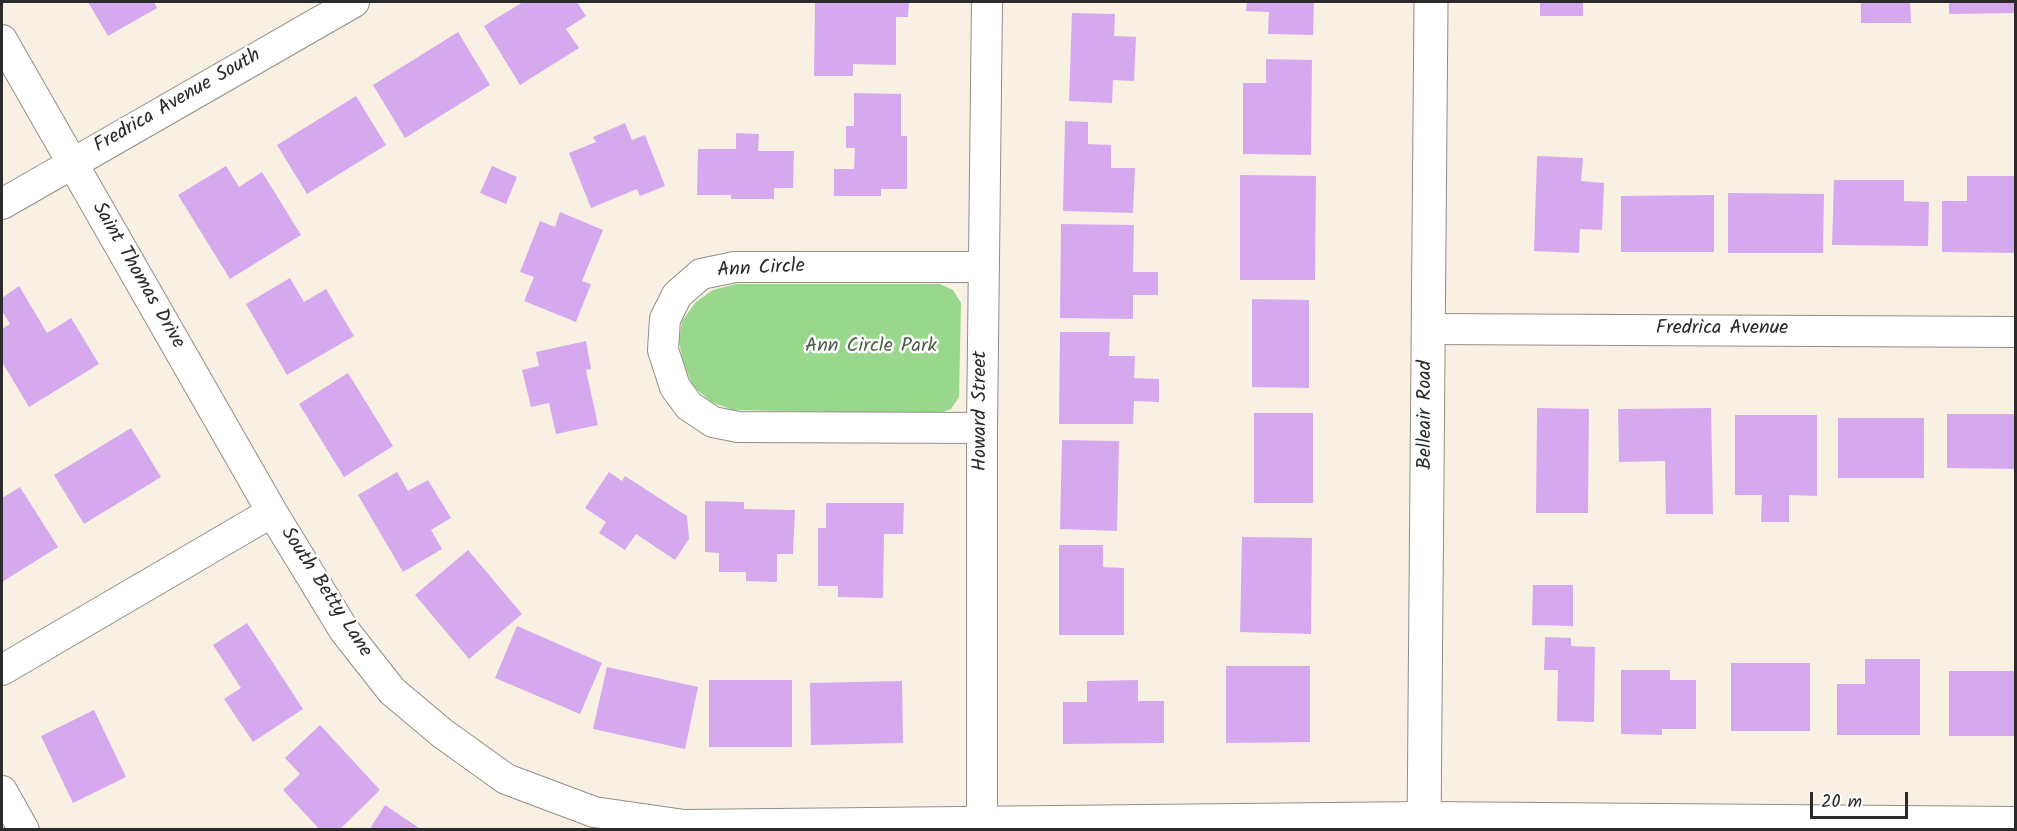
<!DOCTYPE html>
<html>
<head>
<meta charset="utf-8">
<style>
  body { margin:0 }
  #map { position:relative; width:2017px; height:831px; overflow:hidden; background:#f8f0e2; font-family:Kalam,sans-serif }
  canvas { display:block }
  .frame { position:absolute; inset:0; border:3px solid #2b2b2b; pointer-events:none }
  .scale { position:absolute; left:1810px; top:792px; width:98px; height:27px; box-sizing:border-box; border:3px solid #2b2b2b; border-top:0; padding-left:8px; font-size:18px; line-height:21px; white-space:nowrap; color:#2b2b2b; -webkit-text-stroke:4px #fff; paint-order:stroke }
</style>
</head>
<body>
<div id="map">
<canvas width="2017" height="831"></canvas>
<div class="frame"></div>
<div class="scale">20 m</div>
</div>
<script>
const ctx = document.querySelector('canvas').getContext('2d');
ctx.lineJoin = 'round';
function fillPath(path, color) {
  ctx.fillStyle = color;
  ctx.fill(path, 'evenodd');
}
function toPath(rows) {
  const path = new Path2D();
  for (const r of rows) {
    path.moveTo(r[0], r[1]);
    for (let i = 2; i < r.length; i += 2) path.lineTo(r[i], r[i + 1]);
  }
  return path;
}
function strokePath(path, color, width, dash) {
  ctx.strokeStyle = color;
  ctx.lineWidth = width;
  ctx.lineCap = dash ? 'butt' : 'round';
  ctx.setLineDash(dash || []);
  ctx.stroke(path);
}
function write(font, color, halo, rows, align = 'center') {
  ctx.font = font + ' Kalam,sans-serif';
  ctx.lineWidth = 5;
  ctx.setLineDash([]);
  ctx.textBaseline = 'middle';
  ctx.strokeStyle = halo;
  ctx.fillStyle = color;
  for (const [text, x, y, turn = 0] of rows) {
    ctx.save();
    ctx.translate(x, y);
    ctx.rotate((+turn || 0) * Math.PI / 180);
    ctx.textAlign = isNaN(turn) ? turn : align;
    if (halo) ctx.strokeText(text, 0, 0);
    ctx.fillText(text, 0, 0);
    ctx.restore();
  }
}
fillPath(toPath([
  [736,284,940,284,953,290,961,303,959,397,951,409,937,414,733,410,711,402,693,386,683,362,679,341,682,321,696,302,713,290]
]), '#99d78d');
fillPath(toPath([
  [88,2,154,2,157,8,108,36],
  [523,2,577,2,586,16,566,29,579,48,520,85,484,26],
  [815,2,909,2,908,17,896,17,896,65,853,64,853,76,814,76],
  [1247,2,1314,2,1313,35,1268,34,1269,12,1246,11],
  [1540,2,1583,2,1583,16,1540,16],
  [1861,2,1910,2,1911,23,1861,23],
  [1949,2,2016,2,2016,13,1949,14],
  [1072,13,1115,14,1114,36,1136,37,1134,81,1113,80,1112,103,1069,101],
  [458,32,490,85,405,138,373,85],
  [1266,59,1312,60,1311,155,1243,154,1243,83,1266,83],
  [854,93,901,94,901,136,907,136,907,189,881,189,881,196,834,196,834,169,854,169,855,148,846,148,846,126,854,126],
  [356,96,386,145,307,194,277,145],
  [1065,121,1088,122,1088,144,1111,145,1111,168,1135,168,1133,213,1063,211],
  [625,123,632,140,645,135,665,186,640,196,637,189,591,208,569,153,596,142,593,137],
  [736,133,759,134,758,151,794,151,793,188,774,188,774,199,731,199,731,195,697,195,698,149,736,149],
  [1537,156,1583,158,1581,181,1604,183,1602,230,1580,229,1579,253,1534,251],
  [226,166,239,187,262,172,301,235,230,279,178,195],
  [492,166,517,177,506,204,480,193],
  [1240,175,1316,176,1315,280,1240,280],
  [1967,176,2016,176,2016,253,1942,252,1942,201,1967,201],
  [1834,180,1904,180,1904,201,1929,202,1928,246,1832,245],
  [1728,193,1824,194,1823,253,1728,253],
  [1714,195,1714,252,1621,252,1621,196],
  [560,212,603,230,582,281,591,284,576,322,524,301,534,277,520,272,540,221,555,227],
  [1061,224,1134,225,1133,272,1158,272,1158,295,1133,295,1133,319,1060,318],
  [290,278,304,302,326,289,354,336,287,375,246,304],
  [19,286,47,333,71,318,99,364,29,407,2,362,2,329,10,324,2,311,2,298],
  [1252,299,1309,300,1309,388,1252,387],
  [1060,332,1110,332,1109,356,1135,356,1134,378,1159,379,1159,402,1134,401,1133,424,1059,424],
  [586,341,591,369,586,370,598,425,556,434,549,403,531,407,522,370,539,366,536,352],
  [348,373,393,446,344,477,299,404],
  [1537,408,1589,409,1588,513,1536,513],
  [1711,408,1713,514,1666,514,1665,461,1619,462,1618,409],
  [1254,413,1313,413,1313,503,1254,503],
  [1947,414,2016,414,2016,469,1947,468],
  [1735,415,1817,415,1817,496,1789,495,1789,522,1761,522,1762,495,1735,495],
  [1838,418,1924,418,1924,478,1838,478],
  [131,428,161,477,84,524,54,475],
  [1062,440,1119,441,1117,531,1060,529],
  [397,472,408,491,428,480,451,518,431,530,442,549,403,572,358,495],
  [609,472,622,481,625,476,687,516,689,539,675,560,636,534,625,550,599,533,606,522,585,508],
  [20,487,58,547,2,582,2,498],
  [705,501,744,502,744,509,795,510,793,554,777,554,777,582,746,581,746,572,719,572,719,553,705,552],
  [826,503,904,503,903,534,884,534,883,598,838,597,838,586,818,586,818,528,826,528],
  [1242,537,1312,538,1311,634,1240,632],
  [1059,545,1103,545,1103,567,1124,568,1124,635,1059,635],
  [468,550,522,614,469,659,415,595],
  [1533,585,1573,585,1573,626,1532,625],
  [247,623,303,709,253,742,224,699,241,688,213,645],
  [517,626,602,663,580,714,495,678],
  [1545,637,1571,638,1571,646,1595,647,1594,722,1557,721,1558,670,1544,670],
  [1865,659,1920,659,1920,735,1837,735,1837,684,1865,684],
  [1731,663,1810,663,1810,731,1731,731],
  [1226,666,1310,666,1310,742,1226,743],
  [607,667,698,687,685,749,593,729],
  [1621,670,1670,670,1670,680,1696,680,1696,729,1662,729,1662,735,1621,734],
  [1949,671,2016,671,2016,736,1949,736],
  [709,680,792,680,792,747,709,747],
  [1138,680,1138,701,1164,701,1164,743,1063,744,1063,702,1087,702,1087,681],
  [902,681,903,743,811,745,810,683],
  [94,710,126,777,73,803,41,736],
  [320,725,380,790,339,830,320,830,283,790,300,774,285,758],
  [385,805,422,830,369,830]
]), '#d6a9ef');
const minor = toPath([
  [2,40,272,512,344,630,392,691,442,733,506,779,594,812,684,825,1424,817,2016,822],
  [2,204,354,2],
  [1428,329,2016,332],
  [982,428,738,427,713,422,689,406,675,387,663,350,665,319,677,295,701,274,735,267,983,267],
  [2,670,272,512],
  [2,791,24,830],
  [982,821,982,428,987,2]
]);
const secondary = toPath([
  [1424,830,1431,2]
]);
strokePath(minor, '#928e86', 32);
strokePath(secondary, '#928e86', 35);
strokePath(minor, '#fff', 30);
strokePath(secondary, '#fff', 33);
write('20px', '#2b2b2b', '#fff', [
  ["Fredrica Avenue South",178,102,-30],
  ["Ann Circle",761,270,-3],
  ["Saint Thomas Drive",137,276,60],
  ["Fredrica Avenue",1722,330],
  ["Howard Street",982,411,-90],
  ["Belleair Road",1427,415,-90],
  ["South Betty Lane",325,593,57]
]);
write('20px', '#4c5f48', '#fff', [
  ["Ann Circle Park",871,348]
]);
</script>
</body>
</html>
